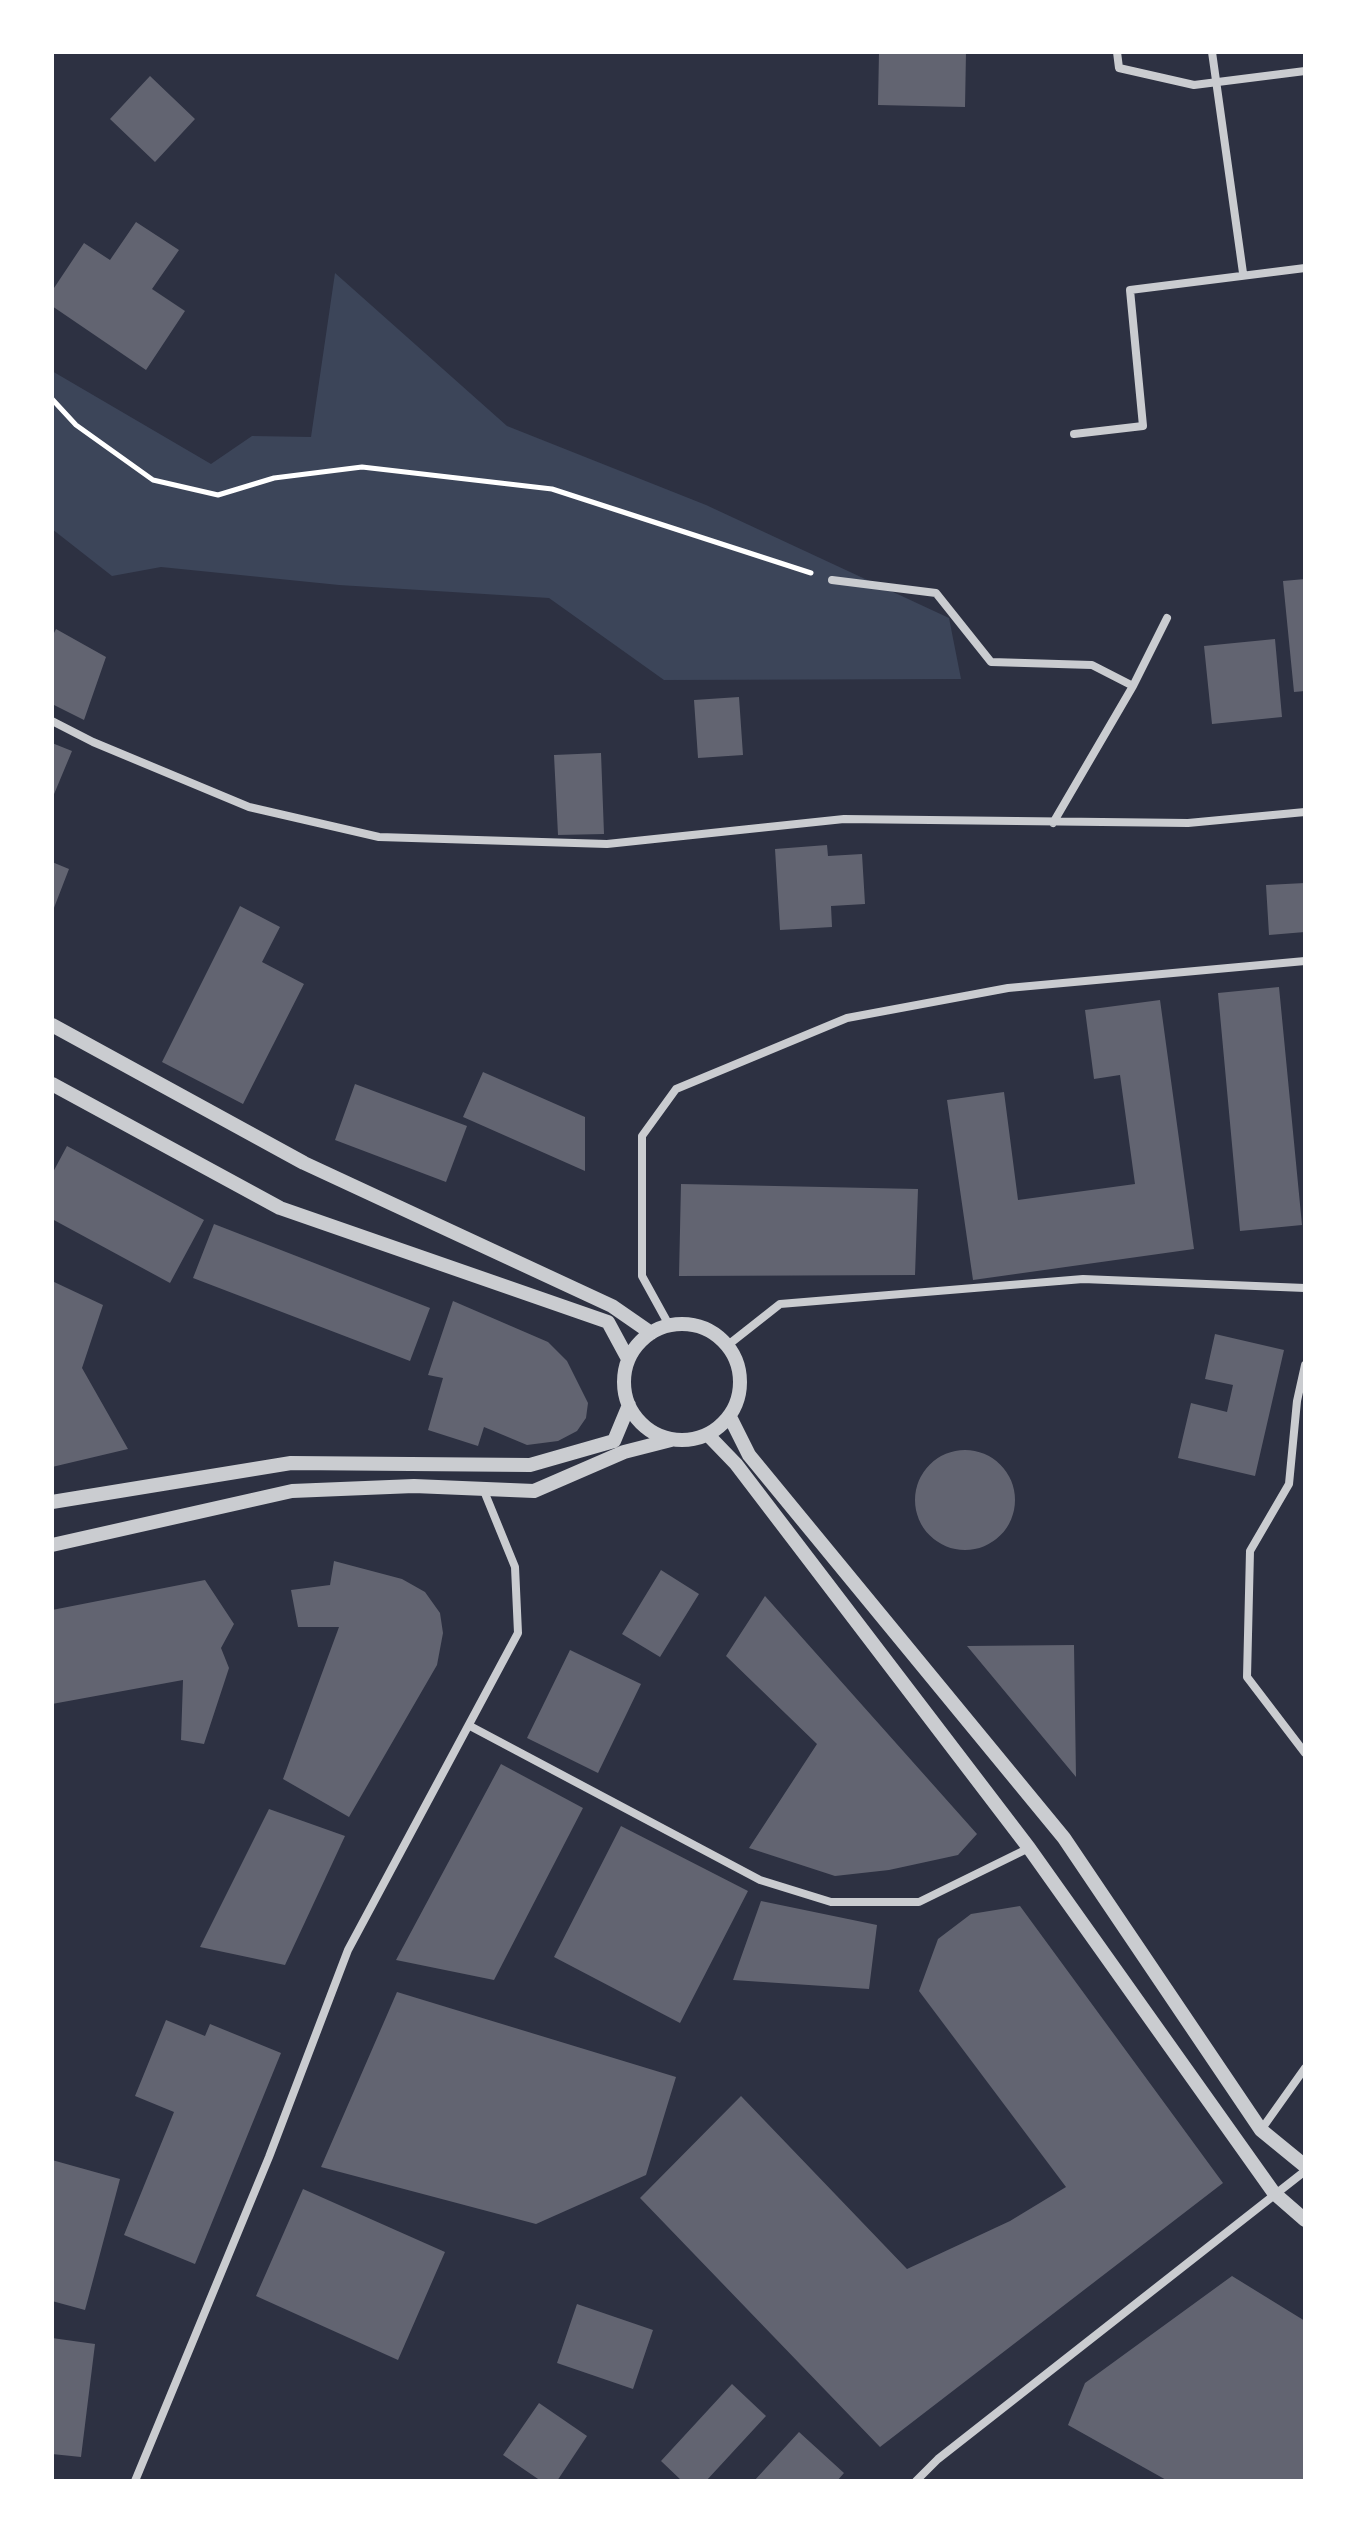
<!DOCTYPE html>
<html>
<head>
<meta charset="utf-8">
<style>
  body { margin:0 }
  #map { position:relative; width:1357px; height:2533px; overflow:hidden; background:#2d3142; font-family:"Source Sans 3",sans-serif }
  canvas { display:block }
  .frame { position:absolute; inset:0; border:54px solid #fff; pointer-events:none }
</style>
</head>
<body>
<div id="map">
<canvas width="1357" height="2533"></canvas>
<div class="frame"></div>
</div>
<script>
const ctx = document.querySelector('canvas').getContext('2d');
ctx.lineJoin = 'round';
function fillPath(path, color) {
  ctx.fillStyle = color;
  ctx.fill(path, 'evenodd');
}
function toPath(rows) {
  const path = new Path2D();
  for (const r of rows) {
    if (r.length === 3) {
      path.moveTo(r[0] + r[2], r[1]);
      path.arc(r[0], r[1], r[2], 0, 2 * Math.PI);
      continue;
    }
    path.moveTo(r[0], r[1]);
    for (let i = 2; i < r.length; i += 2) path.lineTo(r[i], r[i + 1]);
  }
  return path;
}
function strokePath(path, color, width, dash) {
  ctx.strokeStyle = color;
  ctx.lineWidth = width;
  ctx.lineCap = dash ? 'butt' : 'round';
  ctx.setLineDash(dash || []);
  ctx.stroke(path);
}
fillPath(toPath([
  [335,273,507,426,706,505,949,618,961,679,664,680,549,598,339,585,161,567,112,576,52,529,52,371,211,464,252,436,311,437]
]), '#3c4559');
fillPath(toPath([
  [879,52,966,52,965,107,878,105],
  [150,76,195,119,155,162,110,119],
  [136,222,179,250,152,289,185,311,146,370,52,306,52,291,84,243,110,260],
  [1305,579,1305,691,1294,692,1283,581],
  [56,629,106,657,84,720,52,704,52,637],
  [1275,639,1282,717,1212,724,1204,646],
  [739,697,743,755,698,758,694,700],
  [52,743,72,751,52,799],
  [601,753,604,834,558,835,554,755],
  [827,845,828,856,862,854,865,904,831,906,832,927,780,930,775,849],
  [52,862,69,869,52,913],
  [1305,883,1305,932,1269,935,1266,885],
  [240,906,280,927,262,962,304,984,243,1104,162,1062],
  [1279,987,1302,1225,1240,1231,1218,993],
  [1160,1000,1194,1249,973,1280,947,1100,1004,1092,1018,1200,1135,1184,1120,1075,1094,1079,1085,1010],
  [483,1072,585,1117,585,1171,463,1117],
  [355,1084,467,1126,446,1182,335,1140],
  [67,1146,204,1220,170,1283,52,1219,52,1174],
  [681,1184,918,1189,915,1275,679,1276],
  [214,1224,430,1308,410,1361,193,1278],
  [52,1281,103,1305,82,1368,128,1449,52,1467],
  [453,1301,548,1342,567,1361,588,1403,586,1418,577,1431,558,1441,527,1445,484,1427,478,1446,428,1430,443,1378,428,1375],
  [1215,1334,1284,1350,1255,1476,1178,1458,1191,1403,1227,1412,1233,1385,1205,1379],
  [965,1500,50],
  [334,1561,402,1579,425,1592,440,1613,443,1633,437,1665,349,1817,283,1779,339,1627,298,1627,291,1590,330,1585],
  [661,1570,699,1594,660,1657,622,1634],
  [205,1580,234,1624,221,1648,229,1668,204,1744,181,1740,183,1680,52,1704,52,1610],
  [765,1596,977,1834,958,1855,889,1870,835,1876,749,1848,817,1744,726,1656],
  [1074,1645,1076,1777,967,1646],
  [570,1650,641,1684,598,1773,527,1738],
  [501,1764,583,1808,494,1980,396,1960],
  [269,1809,345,1836,285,1965,200,1947],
  [621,1826,748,1891,680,2023,554,1957],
  [761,1901,877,1925,869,1989,733,1980],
  [1020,1906,1223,2183,880,2447,640,2198,741,2096,907,2269,1010,2221,1066,2187,919,1991,938,1939,971,1914],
  [397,1992,676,2077,646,2175,536,2224,321,2167],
  [166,2020,205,2036,210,2024,281,2053,195,2264,124,2235,174,2112,135,2096],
  [52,2160,120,2179,85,2310,52,2301],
  [303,2189,445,2252,398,2360,256,2296],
  [1232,2276,1305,2321,1305,2481,1168,2481,1068,2425,1085,2383],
  [577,2304,653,2330,633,2389,557,2363],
  [52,2338,95,2344,81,2457,52,2454],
  [732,2384,766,2416,706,2481,682,2481,661,2461],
  [539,2403,587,2436,557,2481,541,2481,503,2455],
  [799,2432,844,2473,837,2481,754,2481]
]), '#626471');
strokePath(toPath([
  [52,399,76,425,153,480,218,495,274,478,362,467,552,489,811,573]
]), '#fff', 5);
strokePath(toPath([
  [1117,52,1119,68,1194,85,1305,71],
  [1212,52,1243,273],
  [1074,434,1143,426,1130,290,1305,268],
  [832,580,936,593,991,662,1092,665,1133,686],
  [52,721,93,742,249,807,379,837,607,844,844,819,1188,823,1305,812],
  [1053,823,1133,686,1167,618],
  [669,1325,642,1276,642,1136,676,1089,847,1018,1008,988,1305,961],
  [728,1345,780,1304,1083,1279,1305,1288],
  [1305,1365,1297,1401,1289,1484,1250,1551,1247,1677,1305,1753],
  [470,1726,760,1880,831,1902,919,1902,1029,1848],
  [1261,2130,1305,2068],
  [135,2481,269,2157,348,1950,518,1633,515,1567,484,1491],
  [916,2481,938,2459,1305,2171]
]), '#caccd0', 8);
strokePath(toPath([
  [52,1025,304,1163,612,1306,651,1333],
  [52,1084,280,1208,608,1322,628,1359],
  [682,1382,58],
  [730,1417,749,1455,1064,1838,1261,2130,1305,2166],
  [708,1435,736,1464,1029,1848,1274,2193,1305,2220],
  [52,1502,291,1463,530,1465,614,1441,629,1405],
  [52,1545,292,1491,414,1486,534,1491,624,1452,671,1440]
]), '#caccd0', 14);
</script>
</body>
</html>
